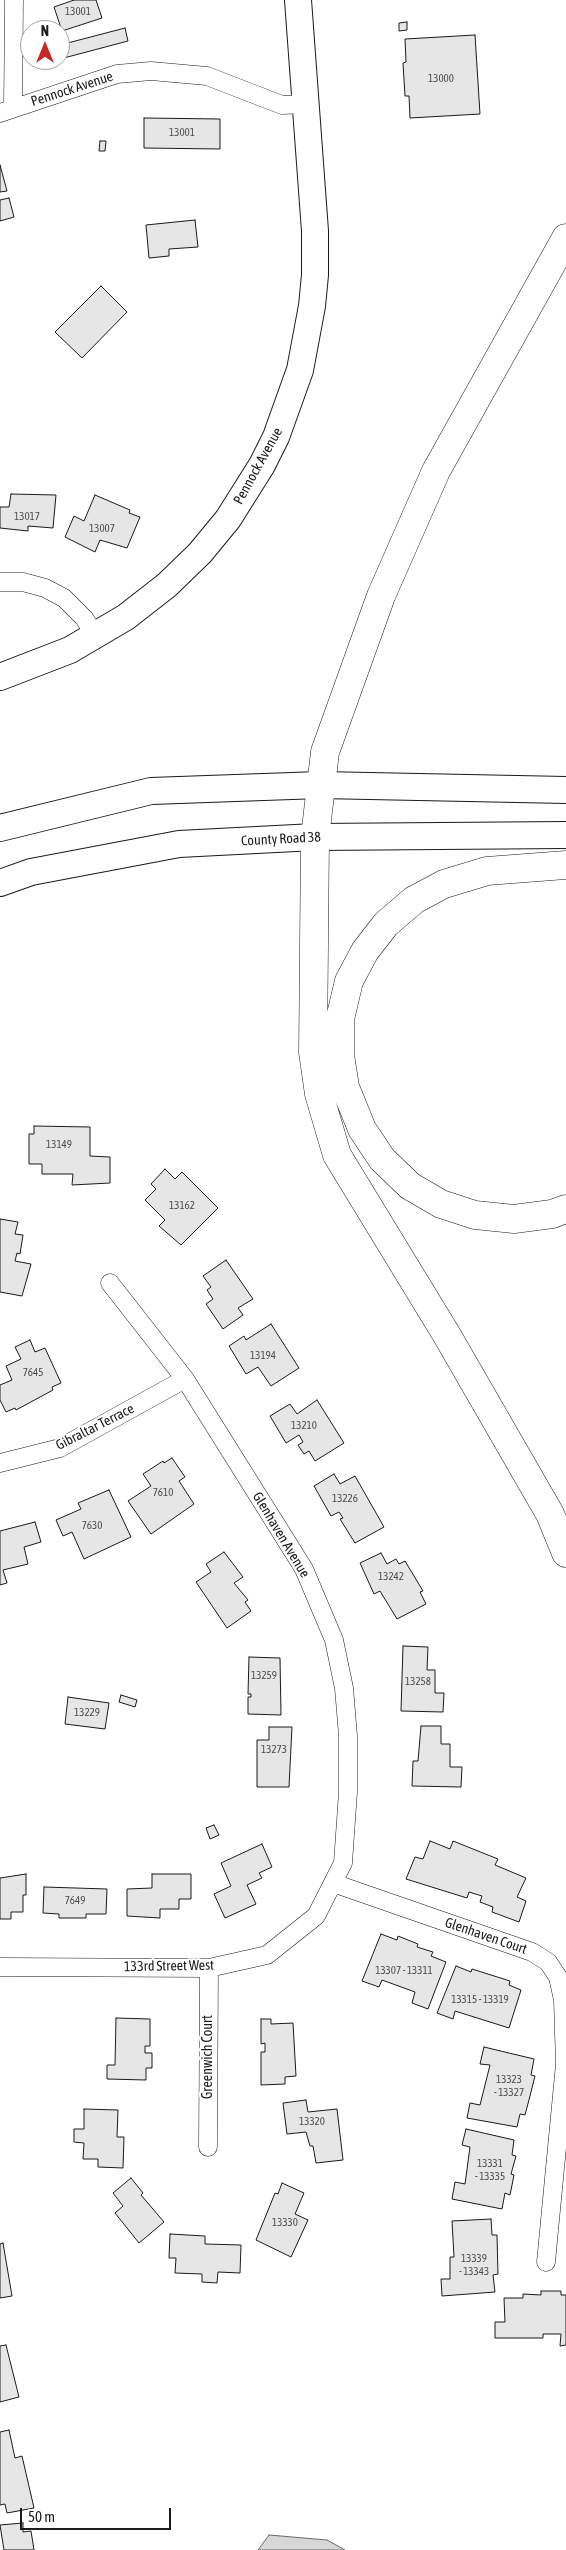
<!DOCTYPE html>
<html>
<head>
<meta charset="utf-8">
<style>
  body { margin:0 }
  #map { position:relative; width:566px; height:2550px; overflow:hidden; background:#fff; font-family:"Asap Condensed",sans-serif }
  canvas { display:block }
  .north { position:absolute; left:20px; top:20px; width:50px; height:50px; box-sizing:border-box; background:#fff; border:1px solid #a3a3a3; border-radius:50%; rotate:0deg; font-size:14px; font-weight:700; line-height:20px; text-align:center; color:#1a1a1a }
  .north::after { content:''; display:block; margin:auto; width:18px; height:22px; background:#c62828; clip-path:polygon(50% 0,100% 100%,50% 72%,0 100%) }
  .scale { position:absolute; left:20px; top:2508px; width:151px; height:22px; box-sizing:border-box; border:2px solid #1a1a1a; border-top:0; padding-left:6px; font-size:15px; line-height:18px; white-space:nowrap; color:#1a1a1a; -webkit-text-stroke:4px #fff; paint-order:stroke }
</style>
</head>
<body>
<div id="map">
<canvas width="566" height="2550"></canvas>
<div class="north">N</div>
<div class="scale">50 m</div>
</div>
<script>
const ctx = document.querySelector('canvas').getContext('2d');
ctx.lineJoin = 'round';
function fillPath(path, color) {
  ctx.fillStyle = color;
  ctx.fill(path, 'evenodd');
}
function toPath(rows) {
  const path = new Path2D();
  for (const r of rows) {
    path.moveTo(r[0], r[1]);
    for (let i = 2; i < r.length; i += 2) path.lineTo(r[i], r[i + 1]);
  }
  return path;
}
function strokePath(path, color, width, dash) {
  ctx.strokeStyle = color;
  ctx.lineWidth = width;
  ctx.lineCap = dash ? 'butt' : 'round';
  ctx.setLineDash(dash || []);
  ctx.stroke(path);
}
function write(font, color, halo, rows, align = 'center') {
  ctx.font = font + ' "Asap Condensed",sans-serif';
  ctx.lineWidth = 4;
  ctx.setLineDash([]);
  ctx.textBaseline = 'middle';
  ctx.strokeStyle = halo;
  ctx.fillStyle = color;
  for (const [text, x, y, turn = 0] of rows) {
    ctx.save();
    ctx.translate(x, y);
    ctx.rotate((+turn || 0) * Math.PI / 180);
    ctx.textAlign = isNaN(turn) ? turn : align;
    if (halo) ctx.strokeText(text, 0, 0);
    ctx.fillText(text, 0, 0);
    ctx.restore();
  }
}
const water = toPath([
  [269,2535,327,2540,345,2550,258,2550,269,2535]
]);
fillPath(water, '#d7d7d7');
strokePath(water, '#6a6a6a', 1);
const building = toPath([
  [74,0,96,0,102,18,62,31,54,7,74,0],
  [407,22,407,30,399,31,399,23,407,22],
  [125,28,128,41,60,59,60,45,125,28],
  [475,35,480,114,410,118,409,96,405,96,403,63,406,62,405,39,475,35],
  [144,118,220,119,220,149,144,148,144,118],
  [100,141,106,141,105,151,99,151,100,141],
  [0,165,7,191,0,192,0,165],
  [9,198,14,217,0,221,0,200,9,198],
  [195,220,198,247,169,249,169,256,149,258,146,225,195,220],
  [101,286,127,312,82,358,55,332,101,286],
  [11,494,56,495,53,528,28,526,28,531,0,528,0,507,9,507,11,494],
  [95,495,130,510,129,513,140,517,127,548,100,540,95,552,65,537,74,516,84,521,95,495],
  [34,1126,90,1127,90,1156,110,1157,110,1183,72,1185,73,1174,42,1174,42,1164,29,1164,29,1134,34,1134,34,1126],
  [165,1169,175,1179,182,1172,218,1208,181,1245,159,1226,165,1220,145,1200,156,1189,151,1184,165,1169],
  [0,1219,18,1222,15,1234,23,1235,20,1254,17,1253,15,1261,31,1264,22,1296,0,1292,0,1219],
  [226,1260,253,1299,238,1308,243,1315,223,1329,206,1304,213,1299,207,1290,211,1287,203,1276,226,1260],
  [271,1324,299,1368,271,1386,258,1367,246,1374,229,1346,244,1336,246,1340,271,1324],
  [30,1340,35,1352,45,1348,61,1383,52,1387,53,1390,16,1410,15,1408,6,1412,0,1400,0,1385,12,1380,6,1366,21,1359,15,1347,30,1340],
  [317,1400,344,1443,315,1461,309,1451,304,1454,298,1445,303,1442,299,1435,286,1443,270,1416,290,1404,297,1414,317,1400],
  [172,1458,185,1477,179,1481,194,1504,151,1534,128,1501,151,1486,143,1474,163,1461,164,1463,172,1458],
  [334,1474,340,1484,355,1476,384,1527,355,1543,340,1519,343,1518,339,1512,331,1516,314,1486,334,1474],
  [109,1490,131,1537,84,1559,72,1532,63,1536,56,1520,81,1509,78,1503,109,1490],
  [35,1522,41,1542,24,1547,28,1564,3,1570,7,1583,0,1585,0,1531,35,1522],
  [224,1552,243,1577,234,1583,248,1600,245,1602,251,1611,227,1628,196,1582,211,1572,206,1564,224,1552],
  [381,1553,387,1564,396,1559,399,1564,405,1561,423,1591,420,1592,426,1604,397,1619,380,1591,374,1594,360,1563,381,1553],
  [403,1646,428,1647,427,1670,435,1670,435,1693,444,1693,443,1712,401,1711,403,1646],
  [249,1657,280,1658,281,1715,248,1714,248,1697,251,1697,251,1694,248,1694,249,1657],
  [121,1695,137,1700,135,1707,119,1702,121,1695],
  [68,1697,109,1703,105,1729,65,1724,68,1697],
  [421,1726,441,1726,441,1744,450,1744,450,1767,462,1767,461,1787,412,1786,413,1761,418,1761,421,1726],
  [269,1727,292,1727,289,1787,257,1787,257,1740,269,1740,269,1727],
  [214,1825,219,1835,210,1839,206,1828,214,1825],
  [430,1841,450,1849,453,1841,498,1859,495,1865,526,1878,517,1897,526,1901,519,1922,492,1912,493,1907,480,1902,482,1896,469,1892,467,1898,406,1879,415,1857,423,1859,430,1841],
  [262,1844,272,1867,259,1873,262,1878,247,1885,256,1904,225,1918,214,1894,231,1886,221,1863,262,1844],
  [26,1874,26,1895,23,1895,23,1912,11,1912,11,1919,0,1919,0,1878,26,1874],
  [152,1874,191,1874,191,1899,179,1899,179,1909,160,1909,160,1918,127,1916,127,1889,152,1888,152,1874],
  [44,1887,107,1889,106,1914,86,1914,86,1918,59,1918,59,1914,43,1913,44,1887],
  [381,1934,397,1940,398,1936,418,1944,417,1947,433,1952,431,1956,446,1962,428,2009,412,2003,415,1992,382,1980,379,1987,362,1981,381,1934],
  [456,1966,471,1972,472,1969,510,1981,509,1985,521,1990,509,2028,455,2011,453,2019,437,2013,456,1966],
  [116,2018,150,2019,150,2046,145,2046,145,2053,152,2053,152,2068,146,2068,146,2080,107,2079,107,2065,115,2065,116,2018],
  [261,2019,271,2019,271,2024,293,2023,296,2076,285,2077,285,2084,261,2085,261,2052,265,2052,265,2043,261,2044,261,2019],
  [484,2047,534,2059,531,2075,535,2076,530,2096,525,2115,520,2114,517,2127,467,2118,470,2103,480,2105,490,2065,480,2064,484,2047],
  [306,2100,308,2112,337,2109,343,2160,316,2163,313,2146,310,2146,306,2132,287,2134,283,2103,306,2100],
  [84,2109,118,2110,117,2137,124,2137,123,2168,98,2167,98,2159,83,2159,84,2143,74,2142,74,2129,84,2129,84,2109],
  [466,2129,514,2140,512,2155,516,2156,511,2174,514,2175,510,2195,505,2193,502,2209,452,2199,455,2182,465,2184,470,2147,462,2145,466,2129],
  [131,2178,143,2193,141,2195,164,2222,139,2243,115,2213,123,2206,113,2193,131,2178],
  [282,2183,304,2193,295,2214,308,2220,291,2257,256,2240,275,2193,278,2194,282,2183],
  [491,2219,492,2235,497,2235,498,2274,493,2275,495,2292,442,2296,441,2279,450,2279,450,2257,454,2257,452,2221,491,2219],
  [170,2234,205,2236,205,2244,241,2245,240,2273,218,2272,217,2283,202,2282,202,2274,175,2273,176,2258,169,2258,170,2234],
  [3,2243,12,2296,0,2298,0,2244,3,2243],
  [541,2291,561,2291,561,2295,566,2295,566,2345,560,2346,561,2334,543,2334,543,2338,495,2338,495,2322,505,2322,504,2298,523,2298,523,2294,541,2295,541,2291],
  [6,2345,19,2397,0,2402,0,2346,6,2345],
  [9,2430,15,2458,22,2456,34,2508,7,2513,5,2504,0,2505,0,2432,9,2430],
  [23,2523,23,2532,31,2531,34,2550,4,2550,0,2525,23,2523]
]);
fillPath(building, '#e6e6e6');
strokePath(building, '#1a1a1a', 1);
const street = toPath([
  [13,108,14,0],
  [0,113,117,74,151,71,207,76,282,105,306,104],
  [0,582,23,582,45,588,64,598,84,618,95,635],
  [0,1463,60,1448,185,1379],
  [333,1883,532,1952,548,1962,558,1977,563,2000,565,2064,546,2262],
  [0,1967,209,1968,267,1955,316,1916,343,1863,348,1792,348,1736,344,1688,334,1640,304,1569,185,1379,110,1283],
  [208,2147,209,1968]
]);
const secondary = toPath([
  [0,677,70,650,126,617,167,585,200,553,228,519,262,465,276,437,300,370,312,306,315,275,315,231,298,0],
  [0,828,151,791,320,785,566,790],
  [0,883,31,872,179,844,315,837,566,835]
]);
const highway = toPath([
  [566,238,436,471,381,596,325,752,315,837,313,1052,319,1094,337,1155,448,1337,550,1514,566,1553],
  [566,865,487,871,444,884,414,900,386,924,365,951,349,981,340,1019,340,1055,345,1087,362,1129,382,1159,410,1186,441,1204,475,1215,514,1219,552,1214,566,1209]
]);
strokePath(street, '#1a1a1a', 19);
strokePath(secondary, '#1a1a1a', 28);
strokePath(highway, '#1a1a1a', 29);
strokePath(street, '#fff', 18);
strokePath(secondary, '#fff', 26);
strokePath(highway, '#fff', 28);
write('11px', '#4d4d4d', null, [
  ["13001",78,12],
  ["13000",441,79],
  ["13001",182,133],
  ["13017",27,517],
  ["13007",102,529],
  ["13149",59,1145],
  ["13162",182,1206],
  ["13194",263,1356],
  ["7645",33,1373],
  ["13210",304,1426],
  ["7610",163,1493],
  ["13226",345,1499],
  ["7630",92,1526],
  ["13242",391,1577],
  ["13259",264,1676],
  ["13258",418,1682],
  ["13229",87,1713],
  ["13273",274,1750],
  ["7649",75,1901],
  ["13307 - 13311",404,1971],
  ["13315 - 13319",480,2000],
  ["13323",509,2080],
  ["- 13327",509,2093],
  ["13320",312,2122],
  ["13331",490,2164],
  ["- 13335",490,2177],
  ["13330",285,2223],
  ["13339",474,2259],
  ["- 13343",474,2272]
]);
write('14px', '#1a1a1a', '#fff', [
  ["Pennock Avenue",72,89,-18],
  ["Pennock Avenue",258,466,-61],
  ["County Road 38",281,839,-3],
  ["Gibraltar Terrace",95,1427,-27],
  ["Glenhaven Avenue",281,1535,59],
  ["Glenhaven Court",486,1936,19],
  ["133rd Street West",169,1966,-1],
  ["Greenwich Court",208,2057,-90]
]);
</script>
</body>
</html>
